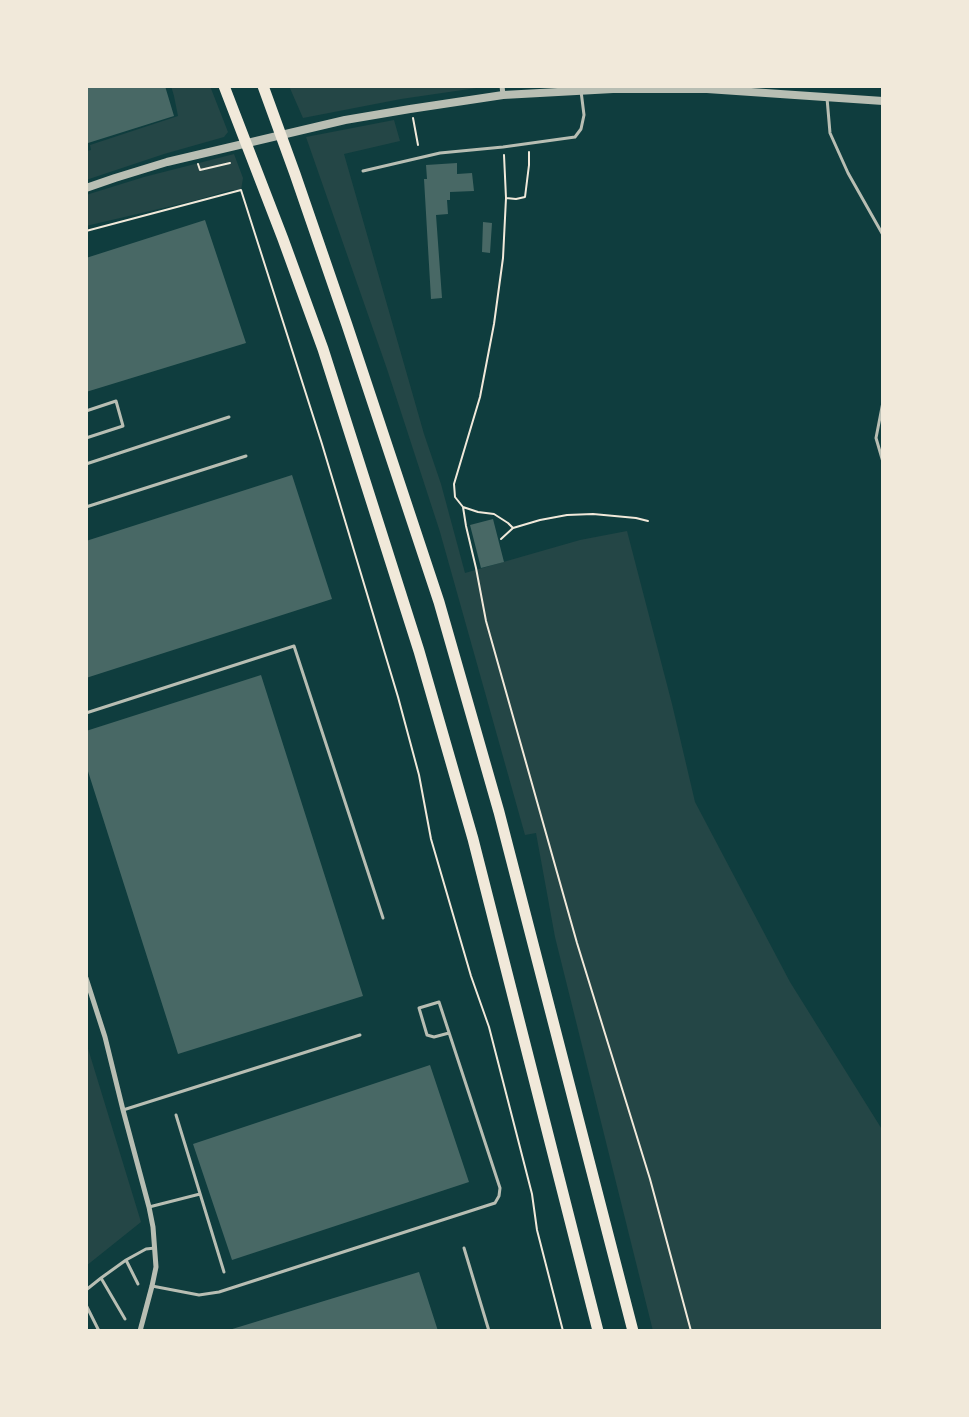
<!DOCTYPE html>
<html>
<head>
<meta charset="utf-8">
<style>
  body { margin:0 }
  #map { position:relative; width:969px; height:1417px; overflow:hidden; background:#0f3d3e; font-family:Raleway,sans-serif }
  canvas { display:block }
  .frame { position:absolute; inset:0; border:88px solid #f1e9da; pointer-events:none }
</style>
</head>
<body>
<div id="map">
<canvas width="969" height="1417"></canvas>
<div class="frame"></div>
</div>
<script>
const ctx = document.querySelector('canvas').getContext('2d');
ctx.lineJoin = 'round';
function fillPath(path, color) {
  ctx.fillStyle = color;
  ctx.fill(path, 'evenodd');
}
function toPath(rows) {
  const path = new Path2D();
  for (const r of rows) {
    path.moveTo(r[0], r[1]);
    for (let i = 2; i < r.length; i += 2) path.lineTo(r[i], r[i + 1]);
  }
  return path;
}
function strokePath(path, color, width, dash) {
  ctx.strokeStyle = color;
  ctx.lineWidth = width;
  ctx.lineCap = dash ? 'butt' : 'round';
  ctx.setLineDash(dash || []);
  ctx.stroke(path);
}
fillPath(toPath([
  [171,86,210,86,228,132,224,137,164,154,86,180,86,151,91,150,90,145,178,116,174,96],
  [289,86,490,86,401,99,303,118],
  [394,120,400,141,344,154,424,434,441,484,465,573,580,540,627,531,672,704,695,802,790,982,883,1131,883,1331,653,1331,555,937,536,833,525,835,440,532,387,369,306,137],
  [234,154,243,178,241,190,231,190,197,200,86,226,86,195,144,177],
  [86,1042,141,1222,86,1266]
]), '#244646');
fillPath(toPath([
  [86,86,165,86,174,116,88,143,86,137],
  [457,163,457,174,472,173,474,191,450,192,450,200,447,200,448,214,436,215,442,298,431,299,424,179,427,179,426,165],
  [205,220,246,343,86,392,86,258],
  [483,222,492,223,490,253,482,252],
  [292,475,332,599,86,678,86,541],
  [493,519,504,562,481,568,470,525],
  [261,675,363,996,178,1054,86,765,86,731],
  [430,1065,469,1182,232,1260,193,1144],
  [419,1272,438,1331,229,1331,229,1330]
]), '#486865');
strokePath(toPath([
  [413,118,418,145],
  [504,155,506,198,503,258,494,324,480,397,454,484,455,497,463,507,478,512,494,514,508,523,513,528,540,520,567,515,593,514,636,518,648,521],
  [198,164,200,170,230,163],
  [506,198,516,199,525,197,529,165,529,152],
  [86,231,241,190,322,444,398,697,419,775,431,839,471,976,489,1027,532,1194,537,1230,563,1331],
  [463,507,466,526,476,568,486,621,577,943,650,1179,691,1331],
  [501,539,513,528]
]), '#f1e9da', 2);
strokePath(toPath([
  [827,98,830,133,848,173,883,235],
  [363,171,440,153,503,147,575,137,581,129,584,115,581,91],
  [883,402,876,438,883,462],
  [86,411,116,401,123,426,86,438],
  [86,464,229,417],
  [86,507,246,456],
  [86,713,294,646,383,918],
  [123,1110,360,1035],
  [176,1115,224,1272],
  [149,1207,200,1194],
  [464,1248,489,1331],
  [138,1284,126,1260,146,1249,155,1248],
  [152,1286,199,1295,219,1292,495,1203,499,1196,500,1188,439,1002,419,1008,427,1035,434,1037,449,1033],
  [86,1290,101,1278],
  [86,1305,99,1331],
  [125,1319,101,1278,126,1260]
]), '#b8beb3', 3);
strokePath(toPath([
  [502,86,503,95],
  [86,978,105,1037,123,1110,149,1207,153,1227,156,1267,152,1286,140,1331]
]), '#b8beb3', 5);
strokePath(toPath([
  [86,188,115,178,167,162,345,120,410,109,503,95,613,89,707,89,883,101]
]), '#b8beb3', 8);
strokePath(toPath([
  [224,86,283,239,323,349,419,651,473,839,598,1331],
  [263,86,295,174,347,325,439,602,499,812,633,1331]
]), '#f1e9da', 11);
</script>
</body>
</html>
